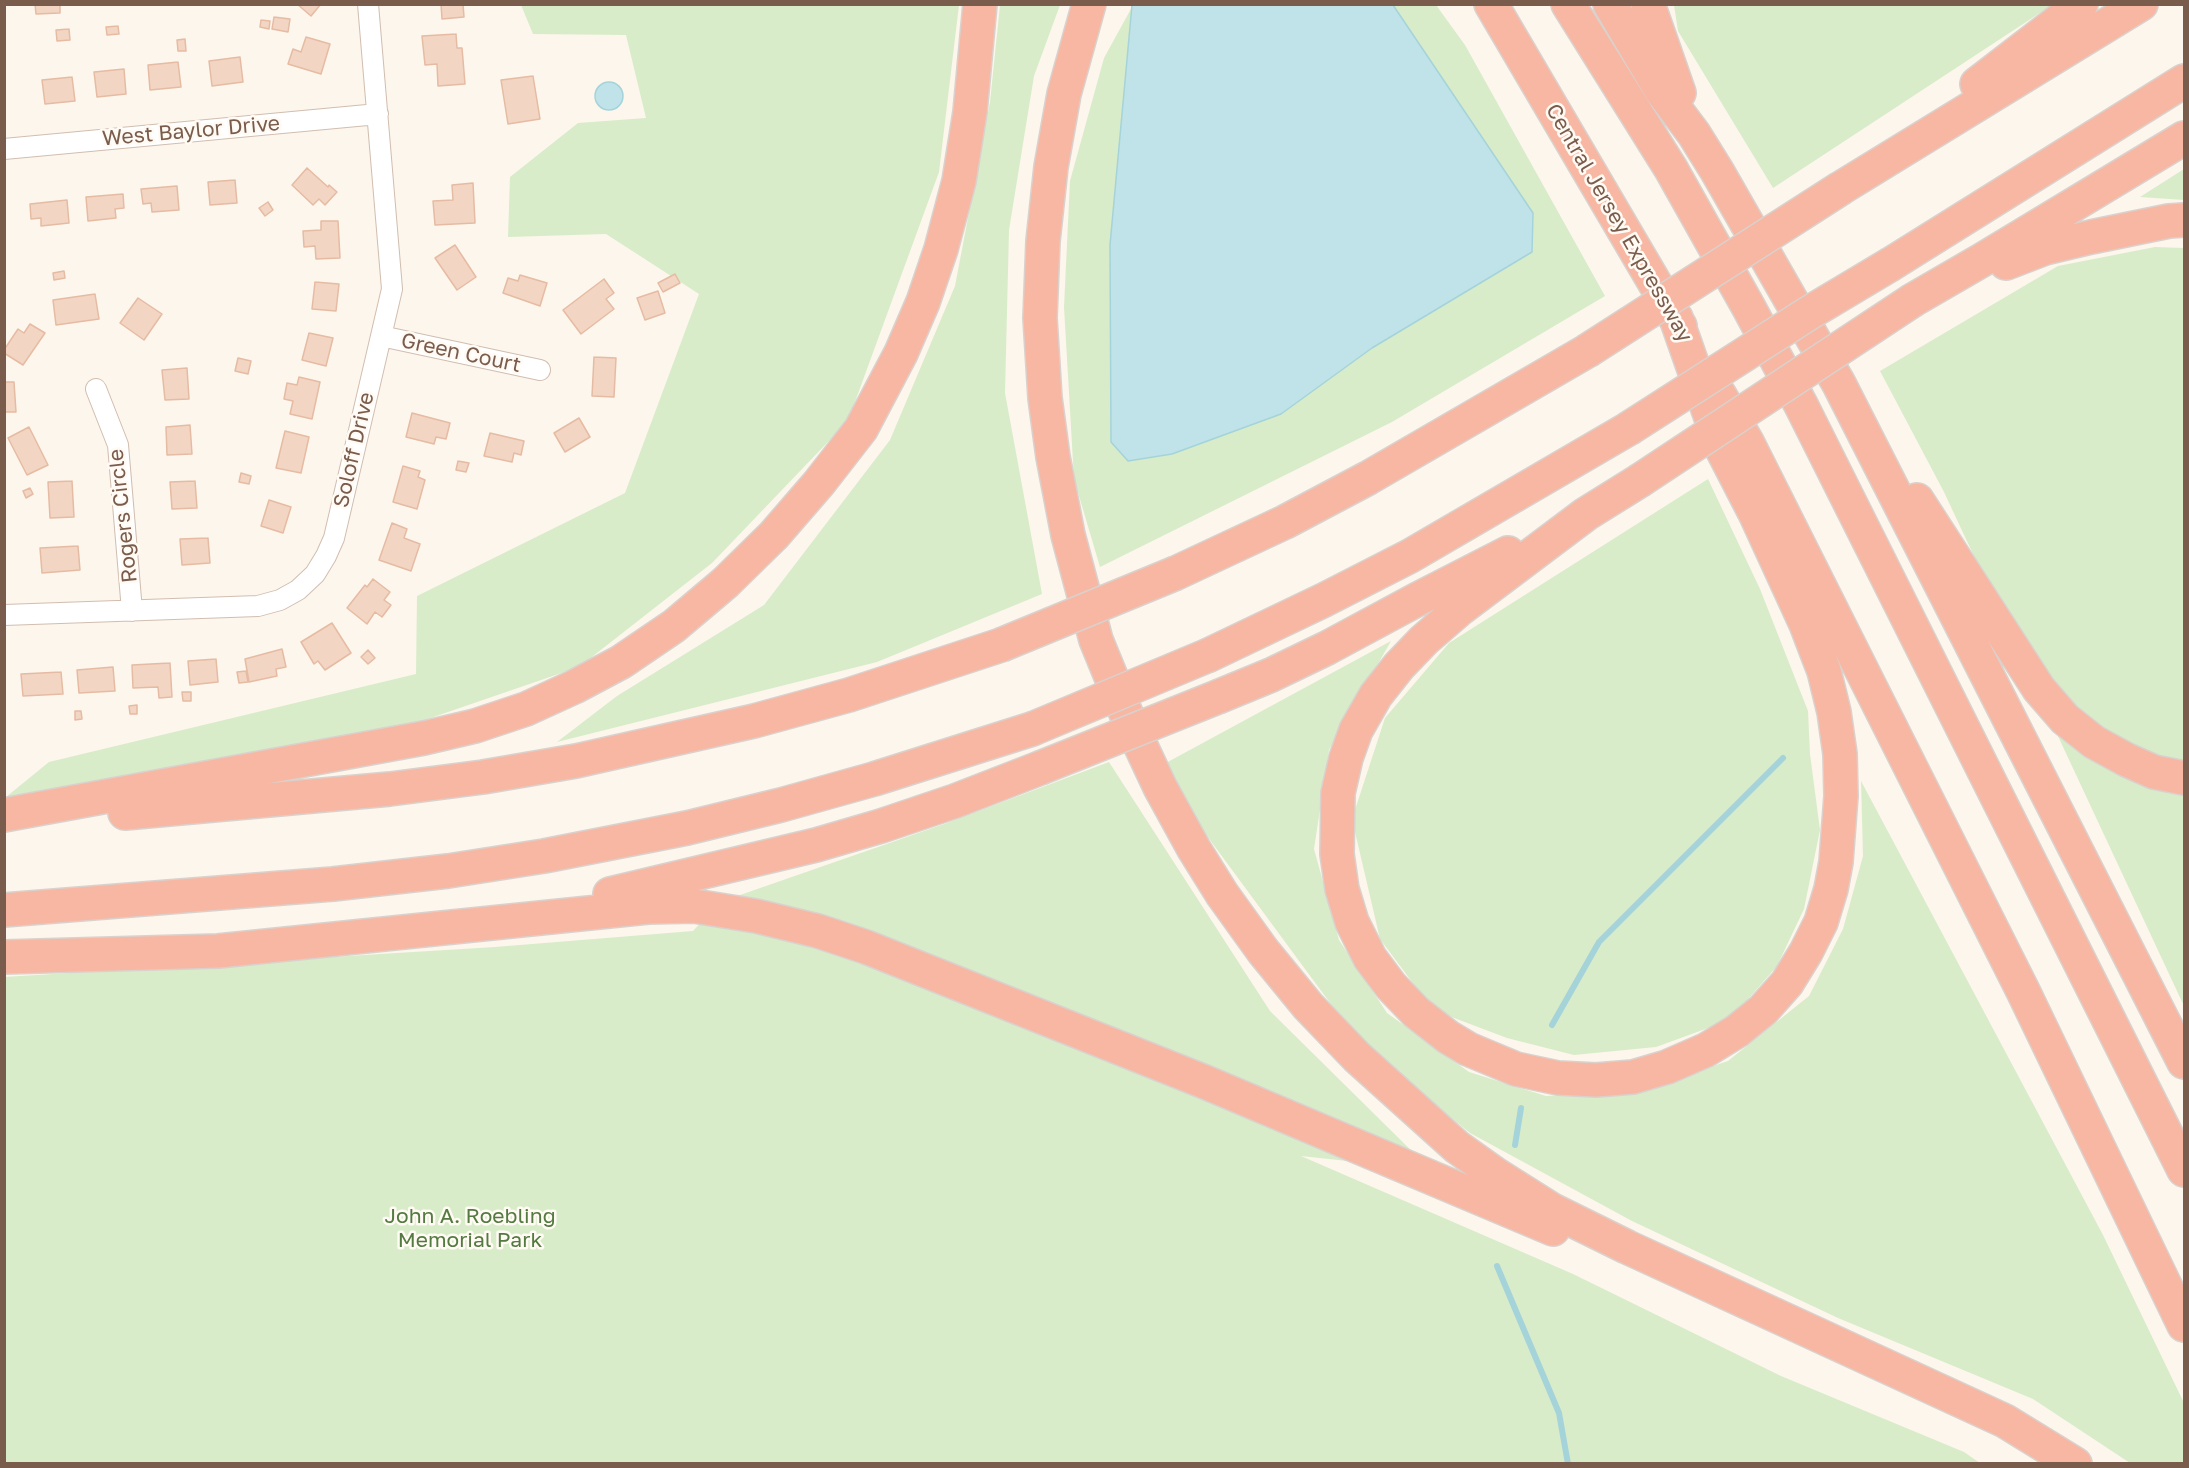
<!DOCTYPE html>
<html>
<head>
<meta charset="utf-8">
<style>
  body { margin:0 }
  #map { position:relative; width:2189px; height:1468px; overflow:hidden; background:#fdf6ec; font-family:"Golos Text",sans-serif }
  canvas { display:block }
  .frame { position:absolute; inset:0; border:6px solid #7a5c4d; pointer-events:none }
</style>
</head>
<body>
<div id="map">
<canvas width="2189" height="1468"></canvas>
<div class="frame"></div>
</div>
<script>
const ctx = document.querySelector('canvas').getContext('2d');
ctx.lineJoin = 'round';
function fillPath(path, color) {
  ctx.fillStyle = color;
  ctx.fill(path, 'evenodd');
}
function toPath(rows) {
  const path = new Path2D();
  for (const r of rows) {
    if (r.length === 3) {
      path.moveTo(r[0] + r[2], r[1]);
      path.arc(r[0], r[1], r[2], 0, 2 * Math.PI);
      continue;
    }
    path.moveTo(r[0], r[1]);
    for (let i = 2; i < r.length; i += 2) path.lineTo(r[i], r[i + 1]);
  }
  return path;
}
function strokePath(path, color, width, dash) {
  ctx.strokeStyle = color;
  ctx.lineWidth = width;
  ctx.lineCap = dash ? 'butt' : 'round';
  ctx.setLineDash(dash || []);
  ctx.stroke(path);
}
function write(font, color, halo, rows, align = 'center') {
  ctx.font = font + ' "Golos Text",sans-serif';
  ctx.lineWidth = 5;
  ctx.setLineDash([]);
  ctx.textBaseline = 'middle';
  ctx.strokeStyle = halo;
  ctx.fillStyle = color;
  for (const [text, x, y, turn = 0] of rows) {
    ctx.save();
    ctx.translate(x, y);
    ctx.rotate((+turn || 0) * Math.PI / 180);
    ctx.textAlign = isNaN(turn) ? turn : align;
    if (halo) ctx.strokeText(text, 0, 0);
    ctx.fillText(text, 0, 0);
    ctx.restore();
  }
}
fillPath(toPath([
  [521,5,959,5,939,172,848,421,712,563,579,667,416,723,6,797,49,762,416,674,417,596,625,493,699,294,606,234,508,237,510,177,578,123,646,118,626,35,533,34],
  [1000,5,1060,5,1034,76,1009,230,1005,393,1042,594,877,662,557,742,617,696,764,605,890,440,955,286,990,102],
  [1393,5,1436,5,1465,45,1605,296,1392,422,1100,567,1074,479,1064,307,1070,181,1104,58,1132,7,1110,245,1281,414,1372,348,1533,213],
  [1674,5,1674,4,2052,5,1773,188,1678,31],
  [2184,169,2184,200,2140,197],
  [2155,247,2184,248,2184,1006,1944,492,1880,371,2058,266],
  [1708,479,1760,589,1808,711,1810,754,1820,830,1804,909,1777,966,1730,1020,1656,1047,1574,1055,1507,1038,1433,1010,1380,939,1352,819,1385,718,1449,643],
  [1391,641,1329,750,1314,849,1339,940,1387,1013,1469,1072,1546,1096,1638,1091,1728,1061,1809,996,1843,929,1863,856,1861,781,2103,1235,2184,1403,2184,1463,2130,1463,2033,1399,1838,1318,1632,1221,1470,1133,1361,1045,1196,821,1164,764],
  [1109,762,1270,1011,1431,1170,1301,1156,1573,1274,1781,1376,1964,1452,1980,1463,5,1463,4,977,495,947,693,931,720,902,944,824]
]), '#d8ecc9');
const water = toPath([
  [1132,5,1393,5,1533,213,1532,252,1372,348,1281,414,1172,454,1128,461,1111,442,1110,245,1132,5],
  [609,96,14]
]);
fillPath(water, '#bfe3e8');
strokePath(water, '#a5d3da', 1.5);
strokePath(toPath([
  [1552,1025,1599,942,1783,758],
  [1515,1145,1521,1108],
  [1497,1266,1559,1413,1568,1464]
]), '#a5d3da', 6);
const building = toPath([
  [35,4,60,4,60,13,36,14,35,4],
  [297,4,321,4,311,16,297,4],
  [441,4,463,4,464,17,442,19,441,4],
  [274,17,290,19,288,32,272,29,274,17],
  [261,20,270,21,269,29,260,27,261,20],
  [118,26,119,34,107,35,106,27,118,26],
  [69,29,70,40,57,41,56,30,69,29],
  [456,34,457,48,462,48,465,84,438,86,437,64,425,65,422,36,456,34],
  [306,37,330,44,321,74,288,64,293,49,301,52,306,37],
  [185,39,186,51,178,51,177,40,185,39],
  [240,57,243,82,212,86,209,61,240,57],
  [178,62,181,87,150,90,148,65,178,62],
  [124,69,126,94,97,97,94,72,124,69],
  [533,76,540,119,508,124,501,80,533,76],
  [72,77,75,101,45,104,42,80,72,77],
  [307,168,328,187,329,185,337,192,325,205,319,199,313,205,292,185,307,168],
  [235,180,237,203,210,205,208,182,235,180],
  [473,183,475,223,435,225,433,201,453,200,452,185,473,183],
  [177,186,179,210,152,212,151,203,143,204,141,189,177,186],
  [123,194,124,208,115,209,116,218,88,221,86,197,123,194],
  [67,200,69,223,41,226,41,218,31,219,30,204,67,200],
  [268,202,273,210,265,216,259,208,268,202],
  [321,221,338,221,340,258,316,259,315,246,304,247,303,231,321,230,321,221],
  [455,245,476,277,457,290,435,258,455,245],
  [64,271,65,278,54,280,53,273,64,271],
  [675,274,680,283,663,292,658,283,675,274],
  [520,275,547,283,540,306,503,293,508,278,518,281,520,275],
  [604,279,614,293,606,299,614,309,581,334,563,310,604,279],
  [315,282,339,284,336,311,312,309,315,282],
  [658,291,665,313,645,320,637,298,658,291],
  [95,294,99,319,56,325,53,300,95,294],
  [138,298,162,314,144,340,120,323,138,298],
  [30,324,45,333,23,365,4,353,4,350,18,329,24,333,30,324],
  [309,333,333,338,326,366,302,360,309,333],
  [594,357,616,358,614,397,592,396,594,357],
  [238,358,251,361,248,374,235,371,238,358],
  [187,368,189,399,165,400,162,370,187,368],
  [299,377,320,382,312,419,290,414,293,401,284,399,287,383,297,385,299,377],
  [4,382,14,382,16,412,4,412,4,382],
  [412,413,450,423,446,439,436,437,434,444,406,437,412,413],
  [579,418,590,437,565,452,554,433,579,418],
  [190,425,192,454,167,455,166,427,190,425],
  [29,427,48,465,27,475,8,438,29,427],
  [285,431,309,437,301,473,276,468,285,431],
  [490,433,524,441,521,455,514,453,512,462,484,456,490,433],
  [458,461,469,463,466,472,456,470,458,461],
  [403,466,420,471,418,477,425,480,417,509,393,502,403,466],
  [241,473,251,476,249,484,239,482,241,473],
  [72,481,74,517,50,518,48,482,72,481],
  [195,481,197,508,172,509,170,482,195,481],
  [30,488,33,494,26,498,23,491,30,488],
  [269,500,291,507,283,533,261,526,269,500],
  [392,523,407,529,404,538,420,544,411,571,379,560,392,523],
  [208,538,210,563,182,565,180,539,208,538],
  [78,546,80,570,42,573,40,548,78,546],
  [373,579,390,592,384,600,391,605,382,617,375,612,367,624,347,608,365,585,367,587,373,579],
  [332,623,351,653,325,670,318,661,314,664,301,642,332,623],
  [282,649,286,667,276,669,277,676,249,682,245,659,282,649],
  [368,650,375,658,368,664,361,657,368,650],
  [216,659,218,682,190,685,188,661,216,659],
  [170,663,172,697,159,698,158,687,133,688,132,665,170,663],
  [113,667,115,691,79,693,77,670,113,667],
  [246,671,248,682,239,683,237,672,246,671],
  [61,672,63,694,23,696,21,674,61,672],
  [182,692,191,692,191,701,183,701,182,692],
  [137,705,137,714,130,714,129,706,137,705],
  [75,711,81,711,82,719,75,720,75,711]
]);
fillPath(building, '#f3d5c3');
strokePath(building, '#e6bba3', 1.5);
const minor = toPath([
  [4,149,378,114],
  [381,336,540,370],
  [96,389,118,445,132,611],
  [4,615,258,606,280,600,298,590,315,574,326,556,334,538,392,289,368,4]
]);
const motorway = toPath([
  [1089,4,1064,94,1051,167,1043,241,1040,318,1045,398,1053,457,1068,535,1096,640,1130,723,1160,787,1194,849,1222,894,1263,951,1308,1006,1357,1057,1457,1147,1495,1174,1552,1210,1627,1247,2005,1421,2075,1464],
  [1491,4,1680,326],
  [1568,4,1671,169,1749,308,1801,405,2184,1170],
  [1610,4,1661,90,1694,134,1717,171,1839,384,2184,1062],
  [1648,4,1679,93],
  [1977,84,2081,4],
  [1841,188,2141,4],
  [2006,263,2045,248,2091,237,2169,221,2184,220],
  [1891,264,2184,81],
  [1913,300,1982,260,2184,138],
  [1719,394,1747,442,2023,991,2184,1325],
  [1639,481,1586,514,1461,608,1424,640,1399,666,1376,695,1356,730,1346,758,1338,793,1337,854,1342,889,1352,922,1370,958,1391,986,1416,1012,1448,1037,1468,1049,1516,1069,1558,1078,1596,1080,1633,1077,1667,1067,1706,1050,1737,1031,1763,1010,1787,983,1806,952,1821,922,1831,889,1836,862,1841,796,1840,754,1834,712,1824,671,1806,624,1756,515,1722,449,1676,318],
  [1917,500,2039,689,2065,719,2094,742,2127,760,2154,772,2184,778],
  [1176,573,1285,522,1368,478,1587,351],
  [1209,655,1324,600,1410,556,1628,429],
  [1220,696,1271,675,1327,648,1418,599,1508,553],
  [125,813,390,789,483,777,576,761,754,721,849,695,1001,645],
  [4,815,424,738,475,726,526,709,574,687,621,662,674,626,725,583,774,535,819,483,861,429,901,353,923,302,941,249,959,181,970,112,980,4],
  [610,894,816,845,881,826,955,801,1040,768],
  [4,910,333,884,448,871,544,856,687,828,781,805,874,779,1032,729],
  [4,957,218,951,648,907,694,906,756,916,818,931,866,947,1205,1082,1553,1229]
]);
strokePath(minor, '#d1beb0', 22);
strokePath(motorway, '#dad1cd', 36);
strokePath(minor, '#fff', 20);
strokePath(motorway, '#f7b7a3', 33);
const motorwayBridge = toPath([
  [1587,351,1841,188],
  [1628,429,1809,313,1891,264],
  [1639,481,1913,300],
  [1001,645,1176,573],
  [1032,729,1209,655],
  [1040,768,1220,696]
]);
strokePath(motorwayBridge, '#dad1cd', 36, []);
strokePath(motorwayBridge, '#f7b7a3', 33);
write('21px', '#7a5c4d', '#fffaf3', [
  ["West Baylor Drive",191,131,-5],
  ["Central Jersey Expressway",1619,223,60],
  ["Green Court",461,353,12],
  ["Soloff Drive",354,450,-77],
  ["Rogers Circle",123,516,-96]
]);
write('21px', '#537a41', '#fffaf3', [
  ["John A. Roebling",470,1216],
  ["Memorial Park",470,1240]
]);
</script>
</body>
</html>
